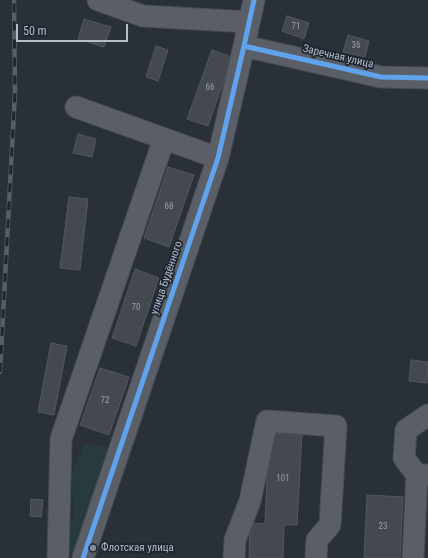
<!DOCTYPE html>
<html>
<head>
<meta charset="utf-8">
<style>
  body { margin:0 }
  #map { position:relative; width:428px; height:558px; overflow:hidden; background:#2a3038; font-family:"Roboto Condensed",sans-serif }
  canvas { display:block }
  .scale { position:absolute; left:16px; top:24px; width:112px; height:18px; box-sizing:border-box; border:2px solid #b4bcc9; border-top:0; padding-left:5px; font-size:12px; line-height:14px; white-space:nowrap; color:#b4bcc9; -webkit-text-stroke:3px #1d2633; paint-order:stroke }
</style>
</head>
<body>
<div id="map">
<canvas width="428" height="558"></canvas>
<div class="scale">50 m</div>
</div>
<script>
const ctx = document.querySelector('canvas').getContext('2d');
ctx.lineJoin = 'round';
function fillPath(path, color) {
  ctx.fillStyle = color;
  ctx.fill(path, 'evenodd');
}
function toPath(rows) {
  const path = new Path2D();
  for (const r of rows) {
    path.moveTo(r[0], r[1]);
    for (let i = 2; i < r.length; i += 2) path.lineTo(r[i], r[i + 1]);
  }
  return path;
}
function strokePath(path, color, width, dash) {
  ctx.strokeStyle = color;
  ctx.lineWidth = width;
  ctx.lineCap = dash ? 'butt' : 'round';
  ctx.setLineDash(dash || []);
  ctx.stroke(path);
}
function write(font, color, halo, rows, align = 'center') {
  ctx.font = font + ' "Roboto Condensed",sans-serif';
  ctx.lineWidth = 3.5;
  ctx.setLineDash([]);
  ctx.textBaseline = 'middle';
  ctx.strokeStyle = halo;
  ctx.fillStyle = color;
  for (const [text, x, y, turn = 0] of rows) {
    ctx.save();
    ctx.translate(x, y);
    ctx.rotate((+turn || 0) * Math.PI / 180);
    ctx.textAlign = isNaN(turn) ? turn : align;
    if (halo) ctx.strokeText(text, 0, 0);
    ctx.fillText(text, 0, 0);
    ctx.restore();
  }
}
fillPath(toPath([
  [85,444,115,448,78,555,61,547,73,518,72,473]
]), '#273a3e');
const building = toPath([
  [287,16,309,23,304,39,282,31,287,16],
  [84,19,111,27,104,47,78,39,84,19],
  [348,35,369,41,365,57,343,52,348,35],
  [156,46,168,50,158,81,146,77,156,46],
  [212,50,232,57,208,126,187,119,212,50],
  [78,134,96,139,92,157,73,153,78,134],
  [168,167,194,175,169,247,144,238,168,167],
  [69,197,88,199,80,270,60,268,69,197],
  [135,269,159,278,136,346,112,338,135,269],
  [51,343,67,346,54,415,38,412,51,343],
  [411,360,428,362,427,383,409,381,411,360],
  [100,368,129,377,109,435,80,425,100,368],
  [269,433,302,434,297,525,284,525,283,558,249,558,250,523,265,524,269,433],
  [367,495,403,497,400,558,364,558,367,495],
  [31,499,43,500,41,517,30,516,31,499]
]);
fillPath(building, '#444950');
strokePath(building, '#52575f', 1);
const minor = toPath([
  [98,0,143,16,249,22],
  [244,46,381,77,428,78],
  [76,107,218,158],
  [417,475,404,458,406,430,428,415],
  [58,558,61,439,164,139],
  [83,558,218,158,244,46,254,0],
  [234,558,235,540,250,501,267,421,336,426,330,525,317,540,316,558],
  [413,558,417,475,428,475]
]);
strokePath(minor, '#484c53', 23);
strokePath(minor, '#5a5e66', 21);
const rail = toPath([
  [0,372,15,92,14,0]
]);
strokePath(rail, '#595d64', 4.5);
strokePath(rail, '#1d2633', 3, [9]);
strokePath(toPath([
  [244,46,381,77,428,78],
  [83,558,218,158,244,46,254,0]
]), '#60a3ed', 5);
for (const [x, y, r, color] of [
  [93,548,4,"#848b96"]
]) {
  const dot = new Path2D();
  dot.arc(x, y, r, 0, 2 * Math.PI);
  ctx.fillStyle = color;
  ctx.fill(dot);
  strokePath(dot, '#1d2633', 1.5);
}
write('9px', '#989fab', null, [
  ["71",296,27],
  ["36",356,46],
  ["66",210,88],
  ["68",169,207],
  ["70",136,308],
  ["72",105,401],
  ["101",283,479],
  ["23",383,527]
]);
write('11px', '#b4bcc9', '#1d2633', [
  ["Заречная улица",338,57,13],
  ["улица Будённого",167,278,-71]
]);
write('11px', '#b4bcc9', '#1d2633', [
  ["Флотская улица",101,548]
], 'left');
</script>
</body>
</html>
